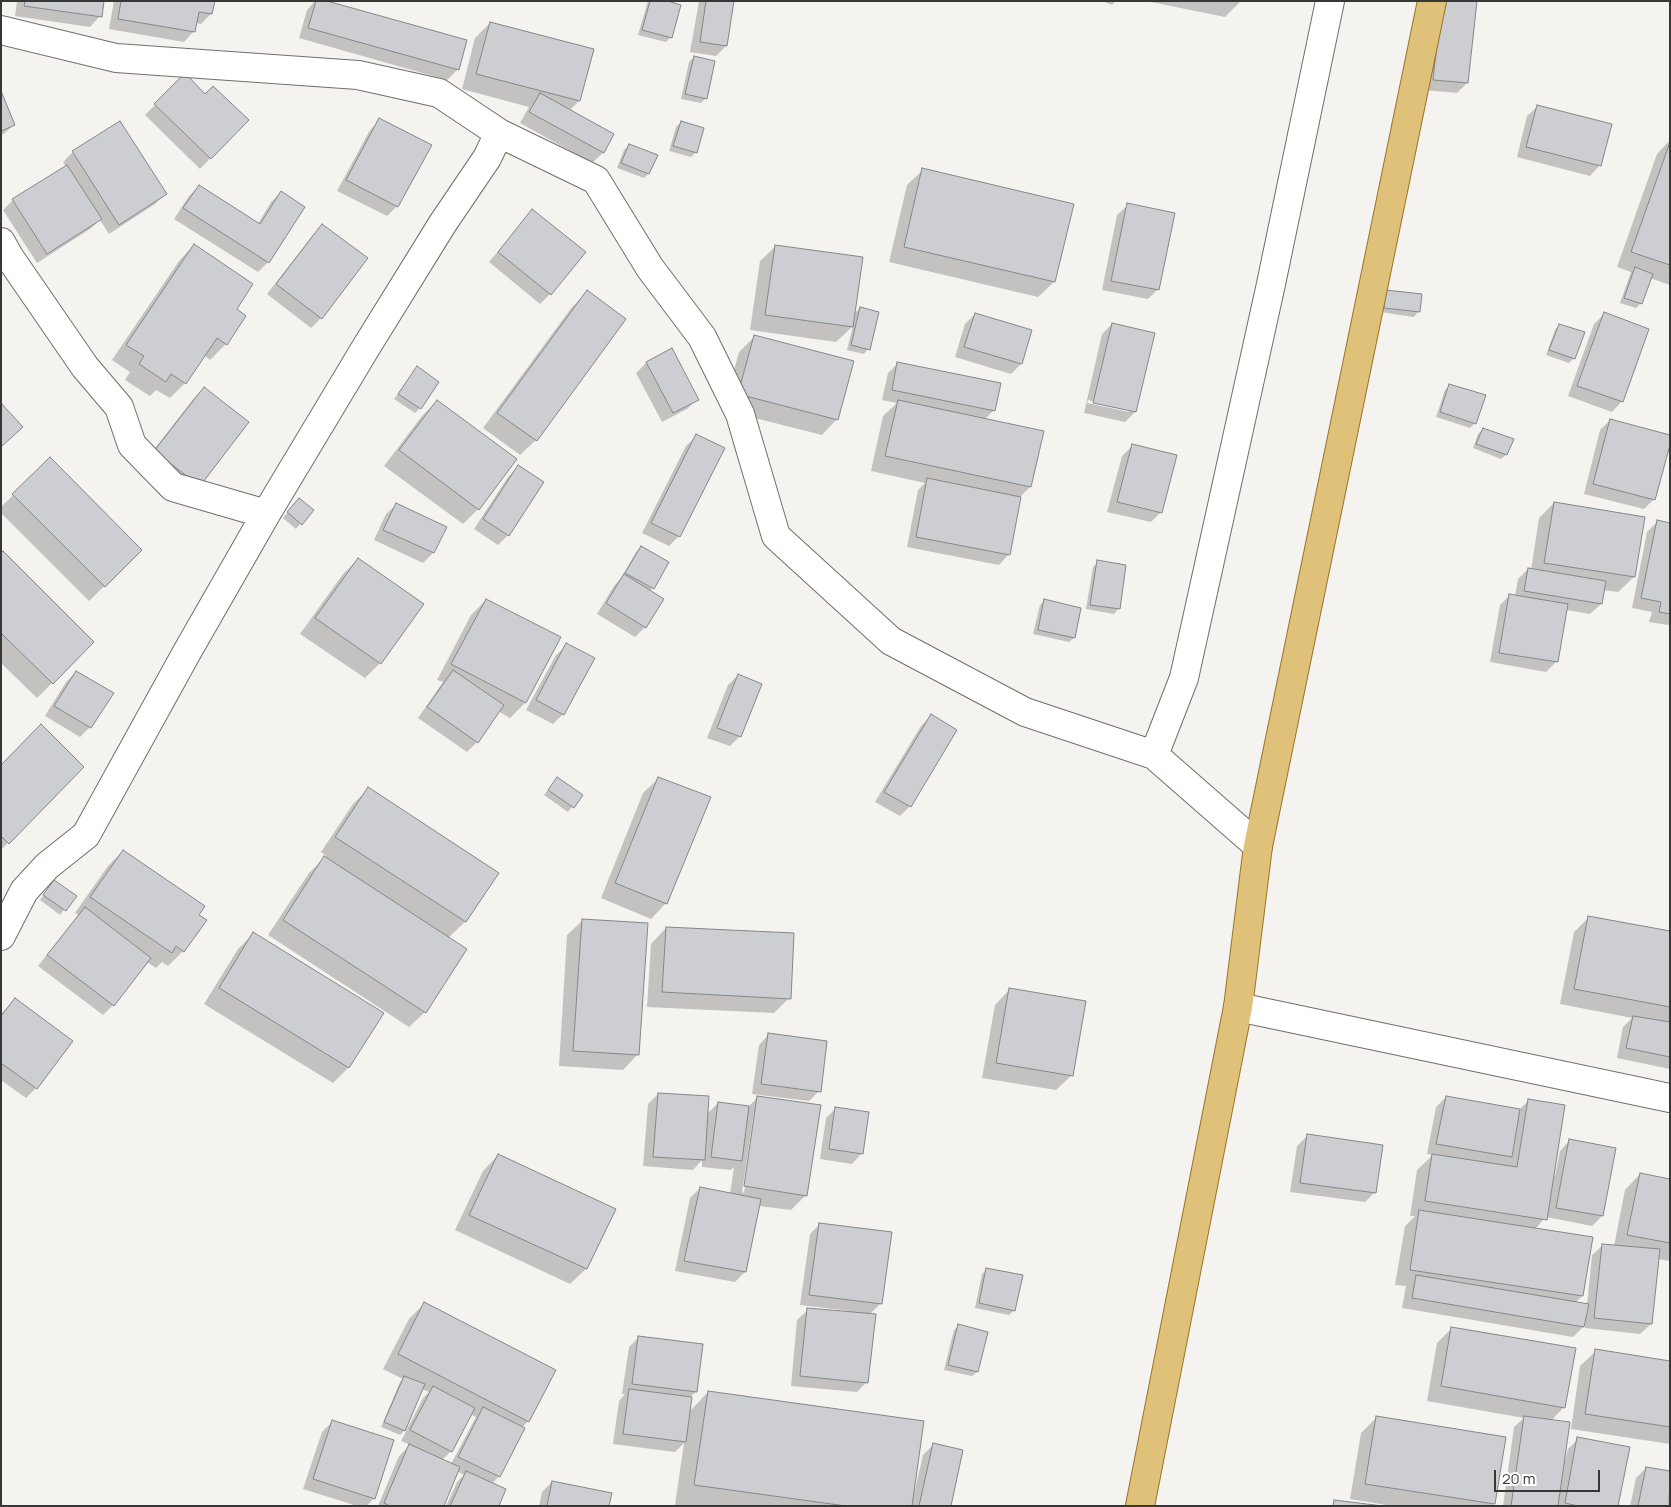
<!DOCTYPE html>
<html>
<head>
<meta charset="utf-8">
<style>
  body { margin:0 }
  #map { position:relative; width:1671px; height:1507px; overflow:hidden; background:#f5f3f0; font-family:Manrope,sans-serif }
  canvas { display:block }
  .frame { position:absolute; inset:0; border:2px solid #373736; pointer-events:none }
  .scale { position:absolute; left:1494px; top:1470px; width:106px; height:22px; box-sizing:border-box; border:2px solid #373736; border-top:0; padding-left:6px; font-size:15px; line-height:18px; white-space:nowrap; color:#373736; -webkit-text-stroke:4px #fff; paint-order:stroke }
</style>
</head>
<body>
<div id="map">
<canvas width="1671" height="1507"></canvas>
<div class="frame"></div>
<div class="scale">20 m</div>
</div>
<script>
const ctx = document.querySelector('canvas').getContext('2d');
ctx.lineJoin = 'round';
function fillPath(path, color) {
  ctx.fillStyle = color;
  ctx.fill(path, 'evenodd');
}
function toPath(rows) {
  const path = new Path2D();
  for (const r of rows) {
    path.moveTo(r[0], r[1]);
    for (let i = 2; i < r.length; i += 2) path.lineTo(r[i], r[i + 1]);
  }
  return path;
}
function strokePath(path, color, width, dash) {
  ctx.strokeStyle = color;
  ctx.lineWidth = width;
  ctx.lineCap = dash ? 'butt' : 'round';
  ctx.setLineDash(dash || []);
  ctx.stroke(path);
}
fillPath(toPath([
  [17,1,103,1,100,16,90,27,15,16],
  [114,1,214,1,211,14,201,24,196,23,194,31,184,42,109,29],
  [315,1,322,1,458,69,447,80,299,38,307,10],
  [648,1,663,1,671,37,666,42,638,35],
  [699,1,733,1,726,46,716,56,690,52],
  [1102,1,1116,1,1112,5],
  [1241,1,1225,17,1151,2,1151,1],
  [1434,1,1467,83,1457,93,1424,90],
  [490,23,579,101,569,111,613,135,603,153,592,163,520,123,529,107,462,89,475,38],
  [694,57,706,98,701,103,681,99,689,62],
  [185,75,205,95,247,120,200,169,145,115],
  [1,94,14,125,1,136],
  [1538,106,1600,165,1590,176,1517,157,1527,116],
  [380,120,397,206,387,216,337,191,370,130],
  [681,122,696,152,691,157,669,151,676,127],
  [1670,140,1670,285,1650,278,1641,303,1636,308,1620,303,1631,272,1617,267,1657,154],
  [629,145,648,174,644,178,617,168,624,150],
  [73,152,165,194,155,204,109,234,100,220,90,229,37,263,3,210,13,200,66,167,63,162],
  [923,170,1072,205,1054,282,1038,297,889,262,907,185],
  [199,186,258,224,271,202,281,192,268,262,258,272,174,219,189,196],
  [1128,205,1158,289,1148,299,1102,290,1117,215],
  [532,211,550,294,540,304,489,262],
  [322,226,321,318,311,328,267,294,312,236],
  [194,245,235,309,245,316,226,344,210,360,204,355,185,383,170,398,156,390,150,396,125,380,130,372,112,360,179,261],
  [776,246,853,315,860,308,868,349,864,354,847,350,853,326,836,342,750,330,760,261],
  [1387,291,1421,295,1418,312,1414,317,1380,312],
  [587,292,536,440,520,455,483,428,572,307],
  [975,314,1031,331,1021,364,1011,374,955,357,965,324],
  [1604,314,1622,401,1612,412,1568,396,1594,324],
  [1112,324,1154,334,1135,412,1125,422,1084,413,1102,334],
  [1088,400,1129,410,1129,412,1087,403],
  [1559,325,1574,358,1569,363,1546,355,1555,330],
  [754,337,837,419,822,435,723,410,739,352],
  [646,363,697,399,687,409,662,422,636,373],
  [898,363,994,410,985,419,1042,432,1030,487,1019,498,1009,554,999,565,907,547,918,490,925,483,871,471,883,416,897,403,882,400,888,373],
  [417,368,420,408,415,413,394,399],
  [1450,385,1475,423,1470,428,1436,417,1445,390],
  [204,388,199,485,145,461,194,398],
  [437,401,478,509,463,524,384,466,422,416],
  [1610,420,1654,499,1644,509,1584,494,1600,430],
  [1483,429,1506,455,1501,459,1473,448,1478,434],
  [696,436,679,536,669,546,642,533,686,446],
  [1132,446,1161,512,1151,522,1107,512,1122,456],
  [50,459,141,550,89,601,1,513,1,507],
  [518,467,508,535,498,545,474,529,508,477],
  [1554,503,1644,518,1634,577,1618,592,1603,590,1601,604,1590,614,1566,610,1557,661,1546,672,1490,662,1500,605,1510,595,1515,596,1518,579,1528,569,1531,570,1539,518],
  [295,504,312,510,296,529,283,518],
  [397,504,446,527,433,553,423,563,374,540,386,514],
  [1657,522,1670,524,1670,623,1668,625,1649,622,1652,612,1632,608,1647,532],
  [641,547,653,588,649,591,645,627,635,637,597,614,614,586,621,578,636,552],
  [1,555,93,642,37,698,1,663],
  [358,559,422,604,380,663,365,678,300,634,343,574],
  [1098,562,1118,609,1114,614,1086,609,1093,567],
  [486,600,525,703,510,718,498,711,477,742,467,752,418,718,443,682,437,680,471,615],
  [1045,600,1074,638,1069,642,1033,634,1040,605],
  [567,645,563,714,553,724,526,710,556,655],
  [76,672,90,727,80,737,45,716,66,682],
  [738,675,740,736,730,746,707,738,728,685],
  [931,716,910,806,900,816,875,802,921,726],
  [1,766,82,767,1,850],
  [557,778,581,795,568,812,544,795],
  [659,778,666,903,651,919,601,898,643,793],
  [368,789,497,873,465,922,448,938,425,1012,409,1027,268,935,309,873,326,856,321,852,353,804],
  [123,851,197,916,183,951,168,966,162,962,156,968,147,962,113,1005,103,1015,38,966,78,915,75,913,108,866],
  [50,886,75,896,60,915,40,900],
  [1589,917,1670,932,1670,1069,1617,1058,1623,1027,1632,1018,1560,1004,1574,932],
  [583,920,638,1054,623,1070,559,1066,567,935],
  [666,928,789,998,774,1013,647,1007,651,944],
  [253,934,383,1013,348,1068,333,1083,204,1004,238,949],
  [1010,989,1072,1075,1056,1090,982,1078,995,1005],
  [15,999,36,1088,26,1098,1,1080,1,1014],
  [769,1034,819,1091,809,1101,752,1094,759,1045],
  [658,1094,706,1115,718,1103,748,1107,758,1097,806,1195,791,1210,759,1206,745,1272,735,1282,675,1271,690,1198,700,1188,730,1194,734,1167,731,1170,702,1167,702,1160,693,1170,643,1166,648,1104],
  [754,1112,756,1112,744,1193,742,1192],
  [1446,1097,1519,1110,1529,1100,1552,1176,1555,1176,1560,1151,1570,1140,1602,1216,1592,1226,1546,1217,1535,1229,1582,1296,1575,1303,1587,1305,1592,1255,1603,1245,1614,1246,1625,1190,1640,1174,1670,1180,1670,1261,1657,1259,1651,1324,1640,1334,1585,1328,1585,1325,1573,1337,1402,1308,1406,1286,1395,1285,1405,1226,1415,1216,1410,1216,1417,1170,1433,1155,1427,1154,1436,1107],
  [836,1108,862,1153,852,1164,820,1159,826,1118],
  [1307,1136,1375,1192,1365,1202,1290,1192,1297,1146],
  [498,1155,614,1209,586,1269,570,1284,455,1230,483,1171],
  [820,1224,880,1304,869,1315,867,1382,857,1392,791,1386,797,1320,808,1310,849,1313,849,1311,800,1305,810,1234],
  [987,1269,1014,1310,1009,1315,975,1308,982,1274],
  [425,1303,528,1421,522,1428,499,1476,492,1484,497,1506,446,1506,457,1482,464,1475,457,1471,443,1506,378,1506,399,1456,410,1445,401,1441,423,1398,429,1392,422,1389,407,1428,400,1435,381,1427,400,1382,403,1379,383,1369,409,1319],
  [470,1414,476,1417,451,1464,442,1460,451,1451],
  [959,1326,987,1333,977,1372,972,1376,944,1370,954,1330],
  [1452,1328,1564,1407,1551,1421,1563,1460,1565,1460,1568,1449,1578,1439,1617,1506,1503,1506,1514,1427,1524,1418,1427,1401,1437,1343],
  [639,1337,696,1392,691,1396,689,1412,708,1392,912,1494,914,1494,923,1455,933,1445,950,1506,675,1505,684,1443,675,1452,613,1444,619,1401,625,1394,622,1394,629,1347],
  [1596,1351,1670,1362,1670,1444,1571,1429,1580,1366],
  [1376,1418,1494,1504,1492,1506,1392,1506,1350,1499,1361,1433],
  [332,1422,374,1498,367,1506,357,1506,303,1489,322,1432],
  [1646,1468,1670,1473,1670,1506,1630,1506,1636,1478],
  [552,1482,608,1506,539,1506,542,1492]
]), '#0003');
const building = toPath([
  [25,1,104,1,102,17,24,6,25,1],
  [121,1,215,1,212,14,199,12,195,32,118,19,121,1],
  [316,1,327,1,467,40,459,70,308,28,316,1],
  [650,1,668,1,681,5,672,38,642,30,650,1],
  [706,1,734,1,727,46,700,42,706,1],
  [1442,1,1477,1,1468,83,1433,80,1442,1],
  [490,22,594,49,580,101,476,74,490,22],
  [694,56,715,61,707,99,685,94,694,56],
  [185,73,205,94,213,86,249,120,211,159,154,104,185,73],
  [1,91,15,125,1,131,1,91],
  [540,93,614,134,604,153,529,112,540,93],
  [1537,105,1612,124,1601,166,1526,147,1537,105],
  [379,118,432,145,398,207,346,180,379,118],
  [120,121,167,194,119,225,72,151,120,121],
  [681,121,704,128,697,153,673,146,681,121],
  [1670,142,1670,265,1631,252,1670,142],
  [629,144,658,155,649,174,621,163,629,144],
  [67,165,102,219,47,254,12,199,67,165],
  [922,168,1074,204,1055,282,904,247,922,168],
  [199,185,260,224,281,191,305,207,269,263,183,208,199,185],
  [1127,203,1175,213,1159,290,1111,281,1127,203],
  [532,209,586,252,551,295,498,252,532,209],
  [322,224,368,258,322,319,276,284,322,224],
  [194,244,253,284,237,309,246,316,227,345,217,338,186,384,171,374,166,382,139,364,144,356,126,345,194,244],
  [775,245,863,257,853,327,765,315,775,245],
  [1635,267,1653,274,1642,304,1624,298,1635,267],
  [587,290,626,319,537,441,497,413,587,290],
  [1386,290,1422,294,1420,312,1384,308,1386,290],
  [860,307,879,312,870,350,851,345,860,307],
  [1604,312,1649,329,1623,402,1577,386,1604,312],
  [975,313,1032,330,1022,364,964,347,975,313],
  [1112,323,1155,333,1136,412,1093,403,1112,323],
  [1559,324,1585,332,1575,359,1549,350,1559,324],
  [754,335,854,361,838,420,738,394,754,335],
  [672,348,699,400,673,413,646,362,672,348],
  [897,362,1001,383,995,411,892,390,897,362],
  [417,366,439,382,421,409,398,394,417,366],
  [1449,384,1486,395,1476,424,1440,412,1449,384],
  [204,387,249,422,200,486,154,451,204,387],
  [437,400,517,459,479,510,399,450,437,400],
  [898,400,1044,431,1031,487,885,456,898,400],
  [1,403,23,427,1,447,1,403],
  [1610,419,1670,435,1670,445,1655,500,1593,484,1610,419],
  [1483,428,1514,439,1507,455,1476,444,1483,428],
  [696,434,725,448,680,537,651,523,696,434],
  [1132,444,1177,455,1162,513,1117,502,1132,444],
  [50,457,142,550,105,587,12,494,50,457],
  [518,465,544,482,509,536,483,519,518,465],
  [927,478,1021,497,1010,555,916,537,927,478],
  [299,498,314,510,302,525,287,512,299,498],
  [1554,502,1645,517,1635,577,1544,563,1554,502],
  [396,503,447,527,434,553,383,530,396,503],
  [1657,520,1670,523,1670,614,1659,612,1661,602,1641,598,1657,520],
  [641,546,669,562,654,589,625,573,641,546],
  [3,551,94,642,53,684,1,633,1,553,3,551],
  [358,558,424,604,381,664,315,618,358,558],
  [1097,560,1126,565,1120,609,1090,605,1097,560],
  [1528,568,1606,581,1602,604,1524,591,1528,568],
  [624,574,664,599,646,628,606,603,624,574],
  [1509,594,1568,604,1558,662,1499,653,1509,594],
  [486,599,561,637,526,703,451,664,486,599],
  [1044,599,1081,608,1075,638,1038,630,1044,599],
  [566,643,595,658,564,715,536,700,566,643],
  [453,670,504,705,478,743,427,707,453,670],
  [76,671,114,693,91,728,54,706,76,671],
  [738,674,762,684,741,737,717,728,738,674],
  [931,714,957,730,911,807,884,792,931,714],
  [41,724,84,767,9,844,1,836,1,765,41,724],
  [557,777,583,795,574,808,548,790,557,777],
  [658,777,711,797,667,904,615,883,658,777],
  [368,787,499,873,466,922,335,837,368,787],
  [123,850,205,906,199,915,207,920,184,952,176,946,172,953,90,897,123,850],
  [324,856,467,949,426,1013,283,920,324,856],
  [54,880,77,896,66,911,43,895,54,880],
  [85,907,151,958,114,1006,47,955,85,907],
  [1588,916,1670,931,1670,1007,1574,989,1588,916],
  [582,919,648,923,639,1055,573,1051,582,919],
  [666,927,794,933,791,999,662,992,666,927],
  [253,932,384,1013,349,1068,219,988,253,932],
  [1009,988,1086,1001,1073,1076,996,1063,1009,988],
  [15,998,73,1041,37,1089,1,1063,1,1016,15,998],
  [1633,1016,1670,1022,1670,1057,1626,1048,1633,1016],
  [768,1033,827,1041,821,1092,761,1084,768,1033],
  [658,1093,709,1096,705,1160,653,1157,658,1093],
  [757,1096,821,1105,807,1196,744,1186,757,1096],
  [1446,1096,1520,1109,1512,1157,1436,1144,1446,1096],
  [1528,1099,1565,1105,1547,1220,1425,1201,1432,1154,1517,1167,1528,1099],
  [718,1102,749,1106,742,1161,711,1157,718,1102],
  [835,1107,869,1112,863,1154,829,1149,835,1107],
  [1307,1134,1383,1145,1376,1193,1300,1183,1307,1134],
  [1569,1139,1616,1148,1603,1216,1556,1208,1569,1139],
  [498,1154,616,1209,587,1269,469,1215,498,1154],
  [1640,1173,1670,1179,1670,1243,1627,1235,1640,1173],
  [700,1187,761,1199,746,1272,684,1261,700,1187],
  [1419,1210,1593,1237,1583,1296,1410,1270,1419,1210],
  [819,1223,892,1232,882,1304,809,1295,819,1223],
  [1602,1244,1660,1249,1652,1324,1594,1318,1602,1244],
  [986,1268,1023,1275,1015,1311,979,1303,986,1268],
  [1416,1275,1589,1304,1584,1327,1412,1298,1416,1275],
  [424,1302,556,1370,529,1422,398,1354,424,1302],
  [807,1308,876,1314,868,1383,800,1376,807,1308],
  [958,1324,988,1332,978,1372,948,1365,958,1324],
  [1451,1327,1576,1348,1565,1408,1441,1386,1451,1327],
  [638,1336,703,1344,697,1392,632,1384,638,1336],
  [1595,1349,1670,1361,1670,1427,1585,1414,1595,1349],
  [404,1376,425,1384,405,1431,384,1422,404,1376],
  [433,1386,475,1408,452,1452,410,1430,433,1386],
  [629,1389,692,1397,686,1442,623,1434,629,1389],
  [708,1391,924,1421,912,1506,846,1506,694,1485,708,1391],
  [483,1407,525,1428,500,1477,458,1457,483,1407],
  [1376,1416,1506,1437,1495,1504,1365,1484,1376,1416],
  [1524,1416,1570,1422,1558,1506,1511,1506,1524,1416],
  [332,1420,394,1440,375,1499,313,1479,332,1420],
  [1577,1437,1630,1447,1618,1506,1578,1506,1565,1503,1577,1437],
  [933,1443,963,1450,951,1506,919,1506,933,1443],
  [409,1444,460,1467,444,1506,390,1506,384,1503,409,1444],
  [1646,1467,1670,1471,1669,1506,1638,1506,1646,1467],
  [466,1471,506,1489,499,1506,450,1506,466,1471],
  [552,1481,612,1493,609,1506,547,1506,552,1481],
  [1334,1500,1383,1506,1333,1506,1334,1500]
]);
fillPath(building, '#ccced1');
strokePath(building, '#848688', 1);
const minor = toPath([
  [1,30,116,58,358,75,439,93,499,133,596,180,650,268,702,337,740,414,776,536,891,641,1025,712,1154,755,1258,846],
  [1,242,10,258,85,367,119,407,132,445,173,487,266,514],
  [1154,755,1184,678,1271,284,1330,1],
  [1,936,24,891,47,866,86,835,187,652,266,514,365,349,443,223,487,158,499,133],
  [1238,1007,1670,1098]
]);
const major = toPath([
  [1140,1506,1238,1007,1258,846,1432,1]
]);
strokePath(minor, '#706f6c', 30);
strokePath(major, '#977528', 30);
strokePath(minor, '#fff', 28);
strokePath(major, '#e0c17a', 28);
</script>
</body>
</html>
